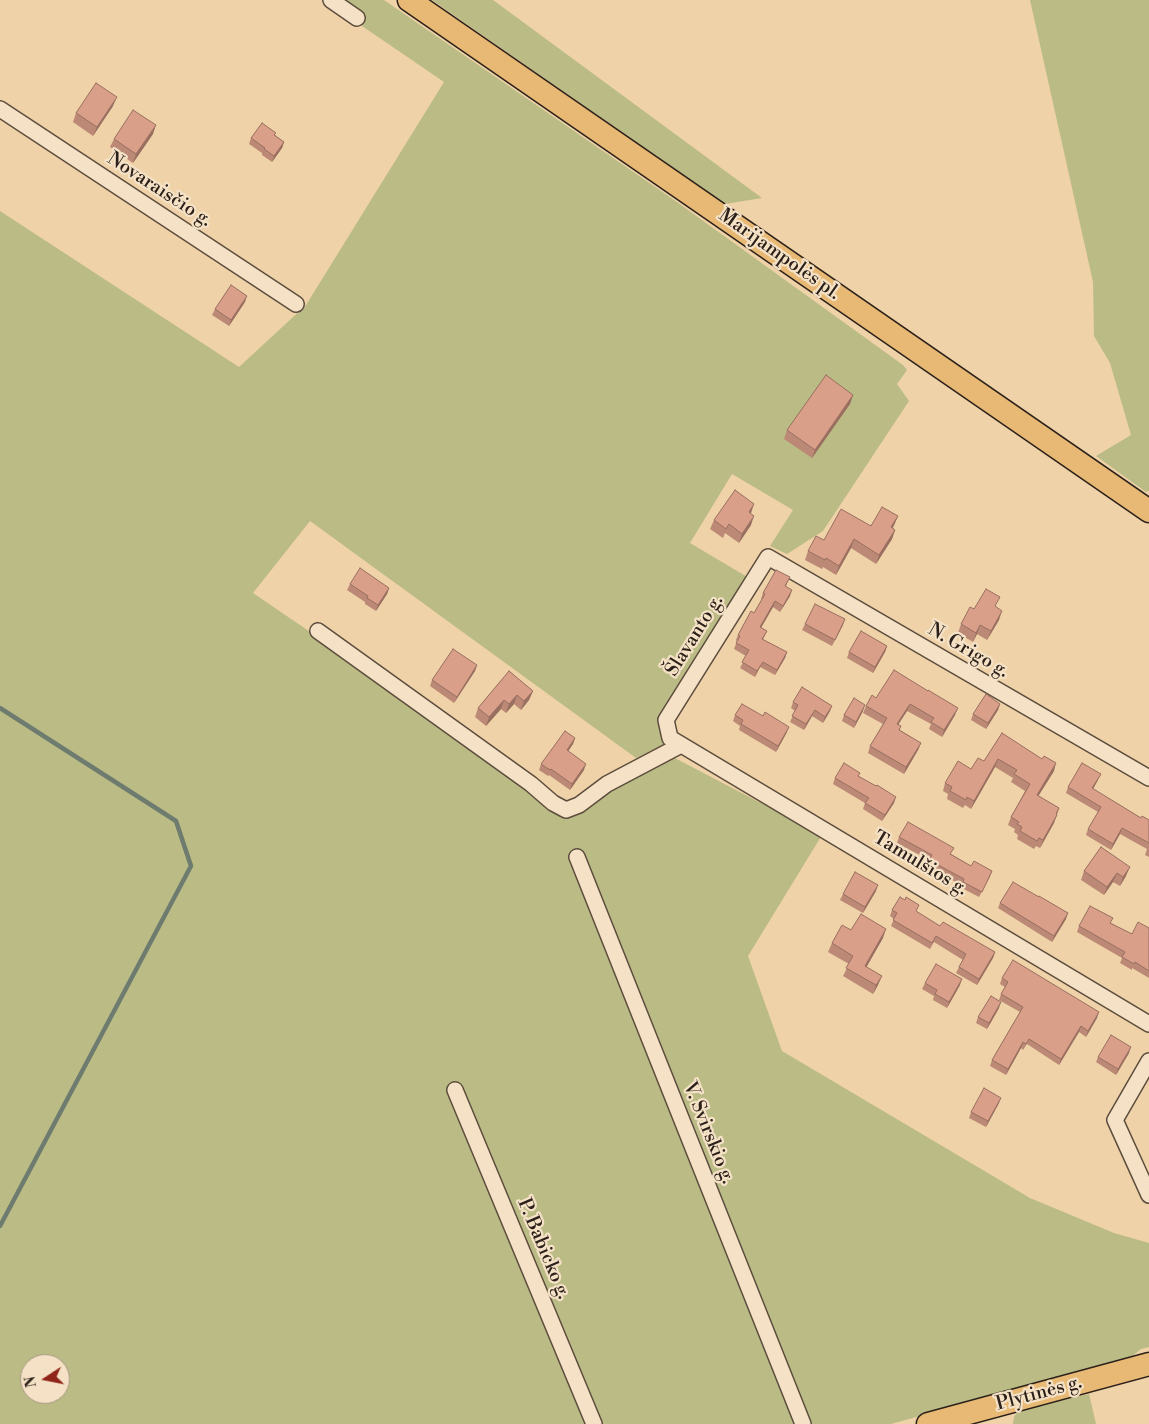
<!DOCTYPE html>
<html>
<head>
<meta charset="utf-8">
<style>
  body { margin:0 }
  #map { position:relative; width:1149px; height:1424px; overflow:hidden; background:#efd2a8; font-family:"Libre Bodoni",serif }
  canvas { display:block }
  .north { position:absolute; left:20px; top:1354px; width:50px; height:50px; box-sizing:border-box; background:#f5e2c6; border:1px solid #a59581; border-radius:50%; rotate:259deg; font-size:14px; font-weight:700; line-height:20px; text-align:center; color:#2c211a }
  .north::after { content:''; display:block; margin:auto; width:18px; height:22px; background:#8f2418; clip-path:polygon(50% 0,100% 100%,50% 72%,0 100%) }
</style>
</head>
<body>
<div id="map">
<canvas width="1149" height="1424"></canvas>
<div class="north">N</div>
</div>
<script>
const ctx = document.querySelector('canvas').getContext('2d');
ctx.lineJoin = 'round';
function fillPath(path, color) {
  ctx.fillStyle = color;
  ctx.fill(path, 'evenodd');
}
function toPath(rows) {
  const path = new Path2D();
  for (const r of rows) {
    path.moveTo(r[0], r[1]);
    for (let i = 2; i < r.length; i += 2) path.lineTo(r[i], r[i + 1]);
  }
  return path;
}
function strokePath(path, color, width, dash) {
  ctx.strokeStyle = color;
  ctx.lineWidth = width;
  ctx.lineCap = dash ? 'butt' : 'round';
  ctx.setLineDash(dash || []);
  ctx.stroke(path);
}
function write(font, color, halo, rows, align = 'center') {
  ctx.font = font + ' "Libre Bodoni",serif';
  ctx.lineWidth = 4.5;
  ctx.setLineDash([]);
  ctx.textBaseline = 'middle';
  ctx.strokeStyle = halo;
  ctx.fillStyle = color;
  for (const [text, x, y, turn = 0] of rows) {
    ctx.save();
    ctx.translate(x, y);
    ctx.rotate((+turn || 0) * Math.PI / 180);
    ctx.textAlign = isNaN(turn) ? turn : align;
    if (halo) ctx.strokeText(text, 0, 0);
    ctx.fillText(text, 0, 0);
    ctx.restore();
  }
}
fillPath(toPath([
  [324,0,384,0,677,202,903,365,907,370,897,384,909,401,823,531,787,554,770,546,793,510,732,474,690,543,749,578,659,718,664,747,636,758,310,521,253,593,363,668,492,765,561,812,570,815,671,756,822,835,748,956,782,1051,1030,1198,1114,1233,1149,1243,1149,1347,1141,1349,1130,1358,891,1424,0,1424,0,211,239,367,306,305,444,82],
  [30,1364,60,1364,60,1394,30,1394],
  [432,0,493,0,762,198,725,204],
  [1030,0,1149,0,1149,491,1146,492,1096,456,1131,435,1110,363,1094,336,1093,282],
  [1089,1394,1096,1424,1013,1424,1014,1417,1019,1410]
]), '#bbbb86');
strokePath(toPath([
  [0,708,176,821,191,866,0,1226]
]), '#6e7c6f', 4.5);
const minor = toPath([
  [331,0,357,18],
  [0,109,296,304],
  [318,631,531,784,553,803,566,810,579,805,607,784,681,745],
  [1149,778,768,557,666,720,670,738,1149,1024],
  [577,857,803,1424],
  [1149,1061,1115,1120,1149,1195],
  [455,1090,594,1424]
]);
const primary = toPath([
  [409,0,1149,511],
  [928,1424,1149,1364]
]);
strokePath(minor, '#5d4d3e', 18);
strokePath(primary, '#2c211a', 25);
strokePath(minor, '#f5e2c6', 15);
strokePath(primary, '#e8b974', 22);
fillPath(toPath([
  [113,106,93,136,73,122,76,113],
  [153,134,133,163,110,147,114,139],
  [275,135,284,142,282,148,272,162,262,155,262,153,249,144,251,138],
  [245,302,229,326,212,315,215,309],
  [853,395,850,404,812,458,784,439,787,430],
  [751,513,751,525,739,543,725,533,723,538,710,529,714,520],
  [898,516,893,528,895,530,892,539,876,564,851,548,836,575,823,567,822,569,805,560,808,551,824,540],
  [790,577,786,586,790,596,780,612,773,607,761,628,767,631,763,640,787,652,785,658,775,675,760,667,755,677,740,668,746,656,734,649,737,641,736,640,738,635,754,613,762,599,761,599,763,593],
  [350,584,389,588,387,594,376,611,365,604,365,602,347,590],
  [996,607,999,620,987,640,977,634,973,642,958,633,961,624,974,609],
  [805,624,843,625,832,646,802,630],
  [887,646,885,652,873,673,847,658,849,652],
  [477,665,475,671,454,703,430,686,432,680],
  [509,671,533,691,529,700,521,710,514,704,506,713,501,709,486,726,475,717,478,708],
  [928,691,955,715,942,737,929,729,931,724,907,711,898,725,900,730,921,743,918,750,904,774,868,753,870,746,883,724,863,713,866,706,876,698],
  [793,702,830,711,823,723,812,716,804,730,790,722,795,711,791,708],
  [1000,704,998,710,986,729,971,720,973,714],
  [863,711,854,728,842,721,844,715],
  [735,715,763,716,787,732,776,752,739,730,740,726,733,721],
  [1002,733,1054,771,1038,796,1059,808,1054,823,1040,848,1036,846,1034,849,1017,839,1018,835,1014,832,1015,829,1008,825,1011,817,1025,791,1011,782,1013,778,995,767,971,809,965,805,963,808,947,799,948,794,943,791,945,783,984,761],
  [575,738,573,744,568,751,584,770,570,790,549,775,548,776,539,770,541,764],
  [859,776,894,803,882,821,863,809,865,803,833,784,835,778],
  [1098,780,1093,789,1141,818,1149,820,1149,857,1145,855,1147,849,1120,834,1111,850,1086,835,1088,829,1098,812,1066,793,1068,787],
  [899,837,951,854,971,866,992,871,990,877,979,897,960,887,961,885,927,866,929,860,897,843],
  [1101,847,1126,876,1120,886,1113,882,1104,895,1081,880,1084,871],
  [876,891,863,913,840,900,843,894],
  [1000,903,1066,919,1052,942,998,908],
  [892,910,917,912,940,926,995,952,993,958,977,985,956,973,959,967,963,960,934,942,930,949,891,926,894,919,890,916],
  [1111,923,1132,934,1149,928,1149,978,1132,968,1132,970,1120,963,1122,958,1077,932,1079,926],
  [851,930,883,938,866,967,878,985,873,994,843,976,849,964,828,952,832,943],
  [1002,978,1097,1018,1086,1037,1079,1032,1059,1065,1027,1044,1023,1050,1021,1048,1006,1075,990,1066,992,1060,1020,1012,999,1000,1001,994,1005,987,1000,984],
  [925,983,960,985,947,1008,933,1000,934,996,922,989],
  [999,1008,987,1029,976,1023,978,1017],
  [1129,1053,1116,1075,1096,1062,1098,1057],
  [999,1103,986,1127,969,1118,971,1112]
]), '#bb8976');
fillPath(toPath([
  [117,97,113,106,93,136,97,127],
  [156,125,153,134,133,163,136,154],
  [284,142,282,148,272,162,274,156],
  [247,296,245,302,229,326,231,320],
  [853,395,850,404,812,458,815,450],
  [754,504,751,513,746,521,749,512],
  [754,516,751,525,739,543,742,534],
  [898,516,894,525,888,536,891,527],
  [895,530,892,539,876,564,879,555],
  [854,539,851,548,836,575,839,566],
  [389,588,387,594,376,611,378,605],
  [792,590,790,596,780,612,783,606],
  [775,601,773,607,758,633,760,627],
  [1002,611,999,620,987,640,991,631],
  [845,619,843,625,832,646,835,640],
  [980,625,977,634,973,642,976,633],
  [887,646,885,652,873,673,875,667],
  [787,652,785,658,775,675,777,670],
  [763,662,760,667,755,677,757,671],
  [477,665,475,671,454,703,457,697],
  [533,691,529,700,521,710,524,701],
  [517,695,514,704,506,713,509,704],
  [504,700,501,709,486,726,489,717],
  [910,704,907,711,894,731,897,724],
  [1000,704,998,710,986,729,988,723],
  [865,705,863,711,854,728,856,722],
  [832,706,830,711,823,723,825,717],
  [958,708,955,715,942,737,944,730],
  [815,710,812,716,804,730,806,724],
  [789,727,787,732,776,752,778,746],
  [575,738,573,744,565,756,567,750],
  [921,743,918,750,904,774,906,767],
  [998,759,995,767,971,809,974,801],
  [1056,763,1054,771,1034,803,1037,795],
  [586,764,584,770,570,790,572,784],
  [1101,774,1098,780,1090,794,1092,788],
  [896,797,894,803,882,821,885,815],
  [1059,808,1054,823,1040,848,1043,840],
  [1122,828,1120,834,1111,850,1113,844],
  [1130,867,1126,876,1120,886,1123,877],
  [1117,873,1113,882,1104,895,1107,887],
  [878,885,876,891,863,913,865,907],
  [1068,913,1066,919,1052,942,1054,936],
  [886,929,883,938,862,975,865,966],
  [995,952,993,958,977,985,979,979],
  [882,976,878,985,873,994,876,985],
  [962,979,960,985,947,1008,949,1002],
  [1001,1002,999,1008,987,1029,989,1023],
  [1099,1012,1097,1018,1086,1037,1088,1031],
  [1081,1026,1079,1032,1059,1065,1061,1059],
  [1023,1042,1021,1048,1006,1075,1008,1069],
  [1131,1047,1129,1053,1116,1075,1118,1069],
  [1001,1098,999,1103,986,1127,988,1121]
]), '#986f60');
const building = toPath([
  [96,83,117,97,97,127,76,113,96,83],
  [133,110,156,125,136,154,114,139,133,110],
  [262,123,276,133,274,135,284,142,274,156,264,149,265,148,251,138,262,123],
  [231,285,247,296,231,320,215,309,231,285],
  [826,375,853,395,815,450,787,430,826,375],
  [735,490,754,504,749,512,754,516,742,534,729,524,726,529,714,520,735,490],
  [882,507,898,516,891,527,895,530,879,555,854,539,839,566,826,558,825,560,808,551,816,536,824,540,841,509,871,526,882,507],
  [360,568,389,588,378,605,367,598,368,596,350,584,360,568],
  [776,570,790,577,785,586,792,590,783,606,775,601,760,627,767,631,762,639,787,652,777,670,763,662,757,671,742,662,749,650,736,643,740,636,738,635,751,611,754,613,765,594,763,593,776,570],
  [986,589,1000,597,995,606,1002,611,991,631,980,625,976,633,961,624,970,607,974,609,986,589],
  [815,604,845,619,835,640,805,624,815,604],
  [861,631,887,646,875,667,849,652,861,631],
  [453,649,477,665,457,697,432,680,453,649],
  [894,670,928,691,928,690,958,708,944,730,931,722,934,718,910,704,897,724,901,726,899,730,921,743,906,767,870,746,887,718,866,706,872,695,876,698,894,670],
  [509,671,533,691,524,701,517,695,509,704,504,700,489,717,478,708,509,671],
  [802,687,832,706,825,717,815,710,806,724,792,716,798,705,793,702,802,687],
  [986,694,1000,704,988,723,973,714,986,694],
  [854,698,865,705,856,722,844,715,854,698],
  [742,704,763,716,765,712,789,727,778,746,741,724,743,720,735,715,742,704],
  [565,731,575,738,567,750,586,764,572,784,551,769,550,770,541,764,565,731],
  [1002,733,1042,759,1044,756,1056,763,1037,795,1059,808,1056,814,1057,815,1043,840,1039,838,1037,841,1020,831,1022,827,1017,824,1019,822,1011,817,1030,784,1014,774,1017,770,998,759,974,801,967,797,966,800,950,791,952,787,945,783,958,761,971,769,978,758,984,761,1002,733],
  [844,763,860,773,858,776,876,786,877,785,896,797,885,815,865,803,869,798,835,778,844,763],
  [1082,763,1101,774,1092,788,1141,818,1142,816,1149,820,1149,843,1122,828,1113,844,1088,829,1101,807,1068,787,1082,763],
  [908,822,954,848,950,854,971,866,974,861,992,871,982,892,963,882,964,879,929,860,932,855,899,837,908,822],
  [1101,847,1130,867,1123,877,1117,873,1107,887,1084,871,1101,847],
  [855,872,878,885,865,907,843,894,855,872],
  [1013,882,1039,897,1039,896,1068,913,1054,936,1000,903,1013,882],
  [900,897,905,900,906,897,919,905,916,911,940,926,943,922,995,952,979,979,959,967,966,954,936,936,932,943,893,920,897,913,892,910,900,897],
  [1090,906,1113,918,1110,923,1132,934,1138,922,1149,928,1149,971,1135,962,1134,964,1122,957,1125,952,1079,926,1090,906],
  [861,914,886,929,865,966,882,976,876,985,846,968,853,956,832,943,842,925,851,930,861,914],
  [1013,960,1099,1012,1088,1031,1081,1026,1061,1059,1029,1039,1026,1044,1023,1042,1008,1069,992,1060,1023,1007,1001,994,1008,982,1002,978,1013,960],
  [936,964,962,979,949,1002,935,994,937,990,925,983,936,964],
  [991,996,1001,1002,989,1023,978,1017,991,996],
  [1111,1035,1131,1047,1118,1069,1098,1057,1111,1035],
  [984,1088,1001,1098,988,1121,971,1112,984,1088]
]);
fillPath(building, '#d99f89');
strokePath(building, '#986f60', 1);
write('19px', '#2c211a', '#f5e2c6', [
  ["Novaraisčio g.",159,190,33],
  ["Marijampolės pl.",779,255,35],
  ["Šlavanto g.",695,636,-58],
  ["N. Grigo g.",968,651,30],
  ["Tamulšios g.",920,864,31],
  ["V. Svirskio g.",708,1133,68],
  ["P. Babicko g.",543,1249,67],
  ["Plytinės g.",1039,1394,-15]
]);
</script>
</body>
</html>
